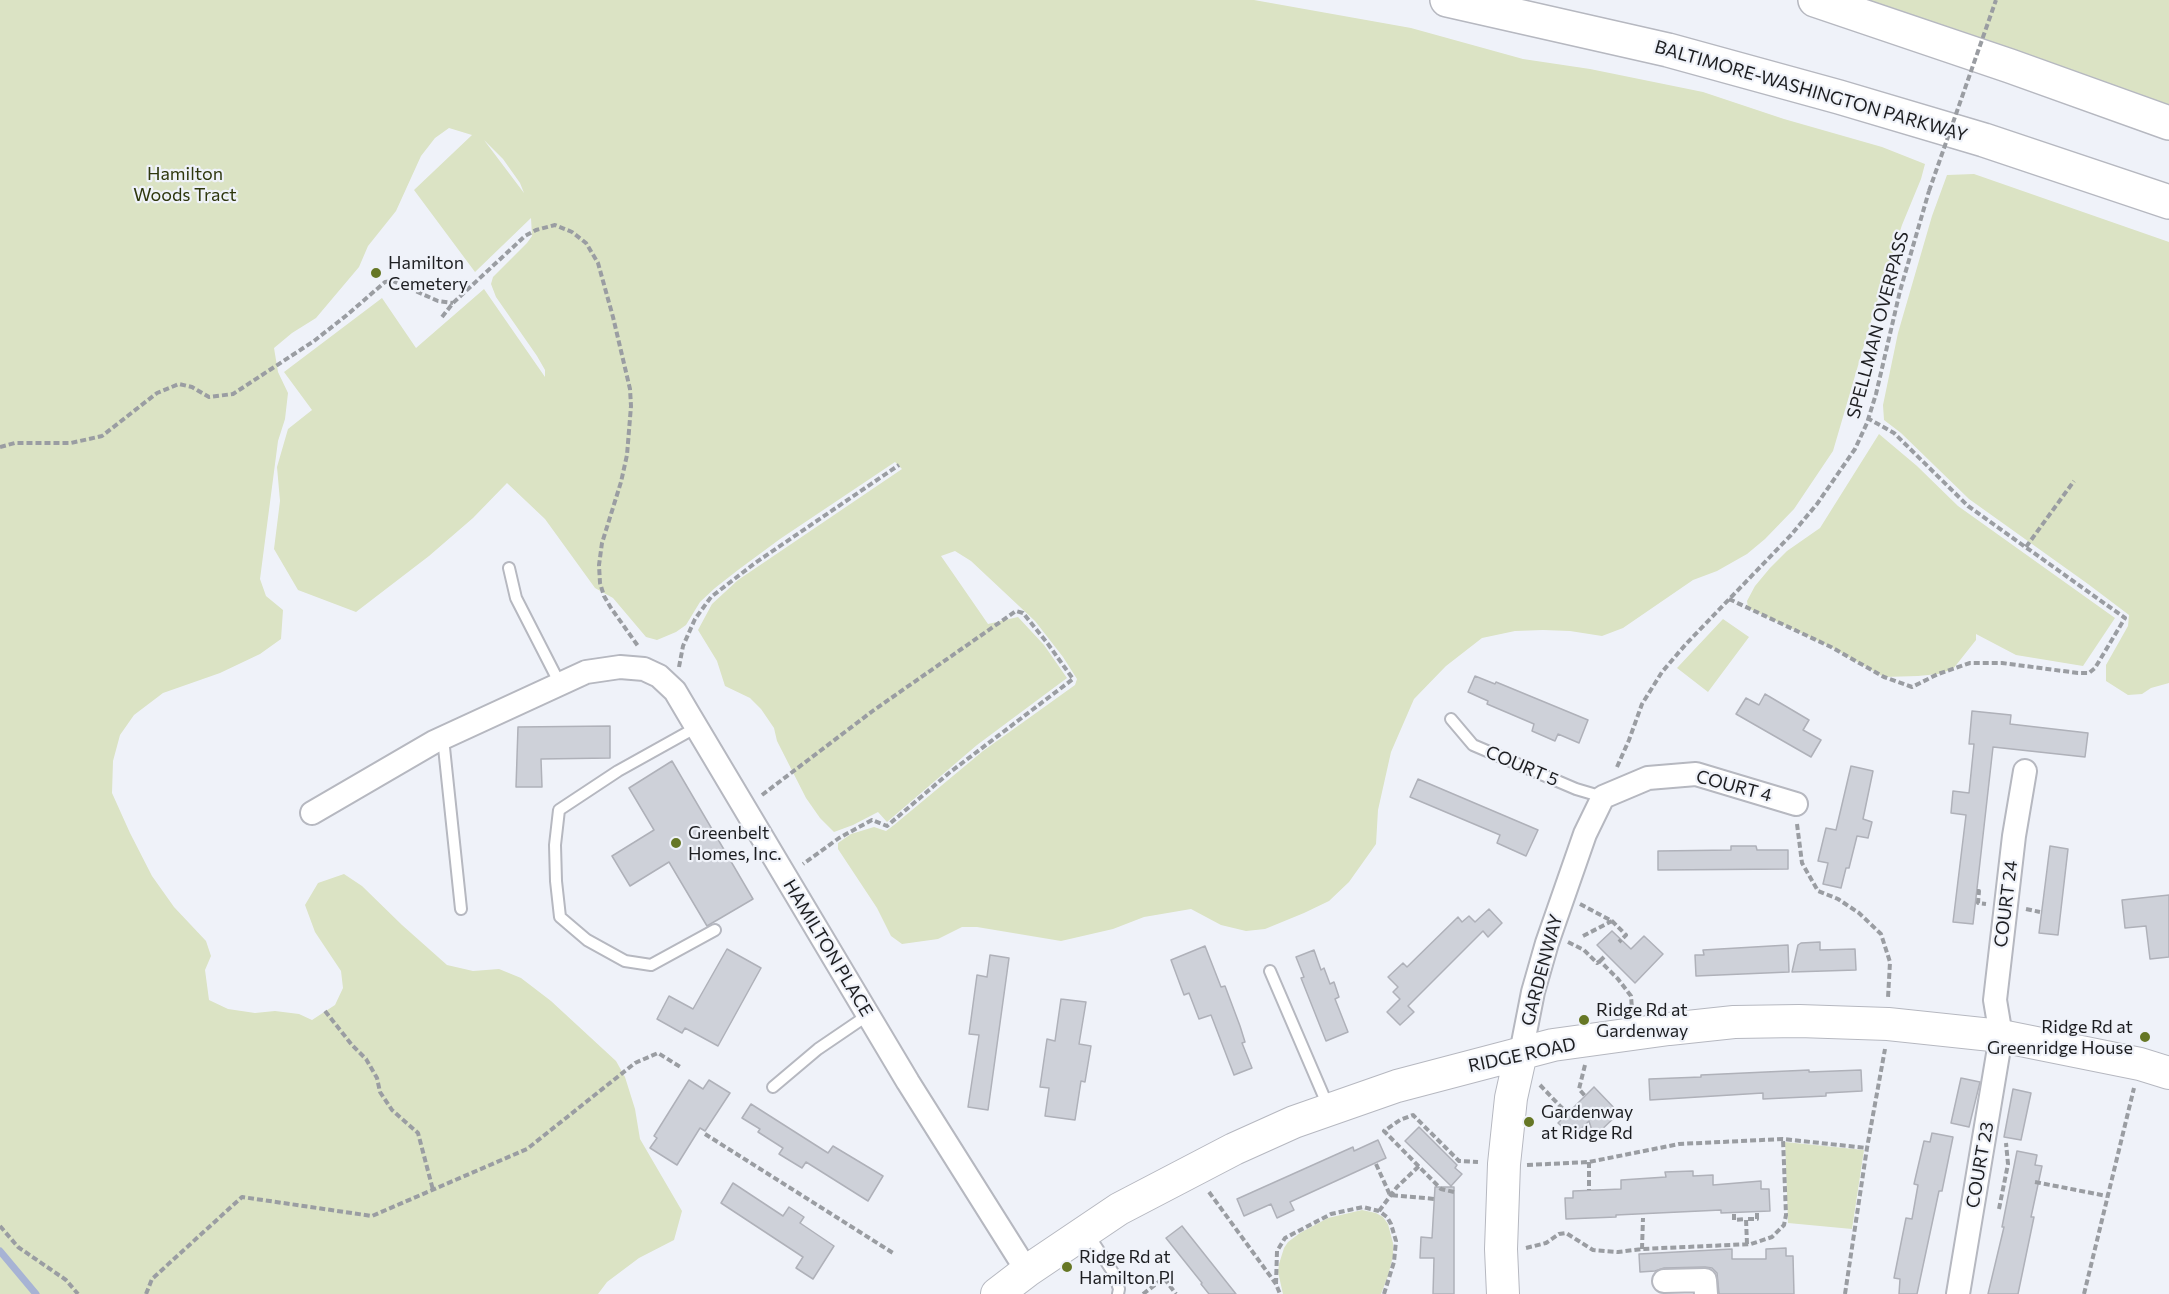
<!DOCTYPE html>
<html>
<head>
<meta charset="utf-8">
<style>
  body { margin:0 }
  canvas { display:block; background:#eff2f9 }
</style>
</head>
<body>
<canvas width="2169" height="1294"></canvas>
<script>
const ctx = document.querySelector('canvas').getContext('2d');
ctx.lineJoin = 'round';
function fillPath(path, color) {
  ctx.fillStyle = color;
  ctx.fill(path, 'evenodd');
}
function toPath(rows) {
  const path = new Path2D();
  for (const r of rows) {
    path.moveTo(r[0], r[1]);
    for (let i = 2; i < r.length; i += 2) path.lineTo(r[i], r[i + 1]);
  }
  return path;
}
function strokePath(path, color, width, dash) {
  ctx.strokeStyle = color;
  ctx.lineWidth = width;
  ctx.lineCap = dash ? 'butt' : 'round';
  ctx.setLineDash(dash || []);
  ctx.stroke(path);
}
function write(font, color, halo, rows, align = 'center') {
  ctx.font = font + ' Commissioner,sans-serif';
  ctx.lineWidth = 4.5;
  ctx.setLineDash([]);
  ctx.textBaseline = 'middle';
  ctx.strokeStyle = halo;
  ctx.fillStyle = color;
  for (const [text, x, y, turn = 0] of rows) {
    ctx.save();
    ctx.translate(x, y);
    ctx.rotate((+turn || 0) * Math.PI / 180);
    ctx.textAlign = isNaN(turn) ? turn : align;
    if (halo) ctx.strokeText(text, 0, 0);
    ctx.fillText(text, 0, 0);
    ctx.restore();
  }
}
fillPath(toPath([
  [0,0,1254,0,1411,28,1523,59,1590,69,1703,92,1784,119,1882,147,1925,164,1921,179,1902,225,1874,311,1833,451,1794,509,1765,539,1747,554,1717,571,1693,580,1623,628,1602,636,1570,631,1543,630,1515,631,1482,638,1446,666,1414,699,1391,752,1378,810,1376,844,1349,882,1329,901,1304,913,1265,929,1246,931,1221,925,1191,909,1144,917,1113,929,1061,941,977,927,962,927,938,939,902,944,891,936,877,908,838,849,838,843,851,834,874,827,886,831,894,825,983,751,1075,685,1077,679,1063,657,1035,621,971,561,955,551,941,556,988,624,1018,617,1044,645,1067,678,977,745,887,822,878,812,853,825,834,832,820,818,806,798,777,741,774,728,761,709,750,698,725,686,717,661,698,630,712,604,738,580,902,469,895,462,780,539,738,570,715,588,700,602,686,625,676,632,657,640,646,637,613,598,595,588,545,519,507,483,473,518,429,556,356,612,298,590,274,549,280,501,277,467,288,429,312,410,284,372,382,298,416,348,484,289,545,377,545,370,537,356,496,297,491,284,493,277,527,243,532,236,531,218,475,272,414,190,472,135,449,128,435,138,421,156,396,211,368,246,359,267,316,318,292,333,274,348,278,372,288,393,285,419,278,441,260,579,266,596,283,610,281,639,260,654,220,673,163,693,134,715,120,735,113,761,112,793,130,833,152,876,174,907,206,941,211,956,205,970,209,1000,228,1009,255,1013,275,1011,299,1014,312,1020,335,1005,343,988,341,971,315,932,305,905,318,883,344,874,362,886,402,925,447,965,473,971,499,969,521,978,551,1001,616,1061,625,1077,635,1109,640,1139,682,1211,674,1240,639,1258,607,1282,598,1294,0,1294],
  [484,140,503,159,520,183,524,193],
  [1815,0,2169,0,2169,123],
  [1974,174,2169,242,2169,683,2151,688,2142,694,2128,695,2106,681,2106,665,2128,626,2129,615,2088,584,1969,499,1901,433,1884,420,1883,405,1898,333,1932,216,1947,175],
  [1879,434,1917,466,1958,506,2115,618,2083,666,2016,655,1976,634,1976,640,1953,669,1938,674,1918,676,1884,677,1831,647,1748,608,1747,601,1755,586,1770,568,1787,551,1820,528],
  [1723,619,1749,637,1708,692,1677,668],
  [1785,1142,1864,1150,1852,1229,1788,1223],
  [1362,1210,1376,1213,1383,1217,1388,1224,1393,1243,1393,1256,1388,1276,1381,1294,1283,1294,1278,1272,1279,1264,1284,1248,1288,1242,1300,1233,1328,1218]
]), '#dbe3c4');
strokePath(toPath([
  [0,1251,36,1294]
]), '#a7b3d4', 7);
const building = toPath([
  [1475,676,1495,684,1496,682,1588,720,1579,743,1558,734,1555,741,1532,731,1534,724,1487,704,1488,701,1468,692,1475,676],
  [1765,694,1809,720,1803,730,1821,740,1811,757,1736,714,1746,698,1759,705,1765,694],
  [1972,711,2011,715,2010,724,2088,733,2085,757,1993,747,1973,924,1953,922,1966,815,1951,813,1953,791,1969,793,1974,744,1969,744,1972,711],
  [610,726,610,758,541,759,542,787,516,787,518,727,610,726],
  [672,761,753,899,707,926,669,862,630,886,612,856,654,830,629,788,672,761],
  [1851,766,1873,771,1863,819,1872,822,1868,838,1857,836,1849,868,1846,868,1841,888,1823,884,1828,863,1818,861,1826,828,1836,830,1851,766],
  [1418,779,1538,830,1526,856,1497,843,1500,835,1410,797,1418,779],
  [1731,846,1756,846,1757,850,1788,850,1788,869,1658,870,1658,851,1731,850,1731,846],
  [2050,846,2068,849,2058,935,2039,933,2050,846],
  [2169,895,2169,957,2150,959,2146,926,2125,928,2122,900,2169,895],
  [1489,909,1502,923,1488,937,1483,931,1408,1006,1414,1012,1400,1025,1387,1012,1400,999,1393,992,1398,987,1388,977,1403,963,1407,967,1458,917,1462,922,1469,916,1475,922,1489,909],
  [1612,931,1631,949,1644,936,1663,954,1635,983,1597,945,1612,931],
  [1820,942,1820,950,1855,949,1856,970,1792,972,1798,945,1801,943,1820,942],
  [1788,945,1789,972,1696,976,1695,955,1704,955,1703,950,1788,945],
  [1205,946,1221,987,1225,986,1240,1026,1245,1042,1242,1043,1252,1068,1234,1075,1211,1015,1199,1019,1189,993,1184,995,1171,960,1205,946],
  [727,949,761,968,718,1046,685,1028,682,1033,657,1019,669,996,693,1009,727,949],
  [1314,950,1321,970,1324,968,1330,984,1334,982,1339,997,1335,999,1348,1032,1326,1041,1301,978,1304,977,1296,957,1314,950],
  [990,955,1009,958,988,1110,968,1107,979,1035,969,1034,977,975,987,977,990,955],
  [1061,999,1086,1002,1079,1044,1091,1046,1085,1082,1081,1081,1075,1120,1045,1116,1049,1088,1040,1087,1047,1039,1055,1041,1061,999],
  [1809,1070,1809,1072,1861,1070,1862,1091,1826,1093,1826,1096,1763,1099,1763,1093,1650,1100,1649,1079,1701,1077,1701,1075,1809,1070],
  [1961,1078,1980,1082,1969,1127,1951,1123,1961,1078],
  [689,1080,703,1089,709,1080,730,1093,705,1131,700,1128,677,1165,650,1148,657,1138,654,1136,689,1080],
  [1594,1087,1619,1113,1594,1137,1589,1121,1573,1137,1558,1123,1594,1087],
  [2013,1089,2031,1093,2021,1140,2004,1137,2013,1089],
  [751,1104,828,1153,833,1146,883,1176,868,1201,806,1162,802,1168,779,1154,783,1148,758,1132,760,1129,742,1118,751,1104],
  [1419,1127,1457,1165,1455,1168,1462,1174,1451,1186,1405,1141,1419,1127],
  [1932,1133,1953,1137,1942,1191,1939,1191,1917,1294,1899,1294,1900,1279,1894,1278,1906,1218,1912,1219,1918,1185,1914,1184,1924,1141,1930,1142,1932,1133],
  [1378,1140,1386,1158,1290,1202,1294,1210,1277,1218,1271,1204,1244,1216,1237,1199,1353,1147,1354,1151,1378,1140],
  [2017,1151,2037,1155,2035,1165,2042,1166,2031,1217,2034,1217,2018,1294,1988,1294,2004,1227,2002,1227,2017,1151],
  [1693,1171,1693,1176,1713,1175,1713,1185,1761,1181,1761,1189,1769,1189,1770,1211,1721,1213,1721,1210,1616,1215,1616,1217,1566,1219,1565,1198,1573,1198,1573,1191,1621,1189,1621,1180,1666,1177,1665,1172,1693,1171],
  [733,1183,783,1216,789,1207,804,1217,800,1223,834,1246,813,1279,796,1268,803,1257,721,1203,733,1183],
  [1435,1187,1454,1187,1454,1294,1433,1294,1434,1258,1420,1258,1421,1237,1432,1238,1435,1187],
  [1182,1226,1236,1294,1209,1294,1201,1284,1202,1283,1166,1238,1182,1226],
  [1786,1248,1786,1256,1793,1256,1794,1294,1719,1294,1717,1273,1712,1268,1705,1267,1664,1268,1655,1271,1640,1272,1639,1254,1732,1249,1732,1259,1766,1259,1766,1249,1786,1248]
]);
fillPath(building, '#ced1d9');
strokePath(building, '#afb1b9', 1.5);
const lane = toPath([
  [509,568,516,598,560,684],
  [1451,719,1473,745,1576,789,1603,797],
  [697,727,618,771,559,810,555,845,556,881,560,917,587,940,625,961,651,965,715,930],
  [443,738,461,909],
  [1270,971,1328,1106],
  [773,1087,818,1049,868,1015],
  [1088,1234,1114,1274,1119,1289,1118,1294]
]);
const street = toPath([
  [312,813,434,742,586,672,620,667,644,669,659,676,675,691,688,713,908,1082,1027,1271],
  [1521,1053,1533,992,1547,943,1585,834,1603,797,1648,778,1696,774,1796,804],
  [1664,1281,1705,1280,1706,1294],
  [1958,1294,2001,1036,1995,1000,2014,836,2025,771]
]);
const secondary = toPath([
  [997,1294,1027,1271,1119,1209,1234,1149,1294,1122,1397,1086,1553,1045,1669,1029,1734,1022,1799,1021,1888,1024,2001,1036,2140,1064,2169,1073],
  [1503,1294,1501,1249,1504,1164,1511,1098,1521,1053]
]);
const highway = toPath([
  [1447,0,1668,50,1839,97,1984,140,2169,202],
  [1815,0,2010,66,2169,123]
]);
strokePath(lane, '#b6b8c0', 14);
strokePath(street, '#b6b8c0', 26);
strokePath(secondary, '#b6b8c0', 34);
strokePath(highway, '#b6b8c0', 36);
strokePath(toPath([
  [442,317,453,303,525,236,536,230,555,225,572,232,586,243,598,263,613,317,630,389,631,406,627,455,621,482,602,543,599,565,600,583,604,596,611,608,638,646],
  [0,447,15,443,71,443,102,436,157,393,179,384,192,387,209,397,233,394,314,341,347,315,385,282,393,281,438,301,453,303],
  [2026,547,2074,481],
  [1729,599,1831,647,1884,677,1912,687,1938,674,1970,663,2002,663,2078,673,2089,673,2095,668,2125,618,1968,506,1894,433,1869,419],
  [679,667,683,646,695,619,711,597,755,563,899,465],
  [1617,767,1629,740,1642,704,1662,672,1686,644,1791,535,1817,504,1855,449,1867,423,1876,394,1900,291,1929,191],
  [762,795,874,710,1016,611,1023,613,1048,644,1073,679,949,773,887,826,872,820,839,838,803,864],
  [1797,824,1802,863,1818,891,1838,899,1859,913,1881,934,1890,962,1888,998],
  [1977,891,1979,891,1978,903,1986,904],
  [1580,904,1612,921,1626,935,1619,942],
  [2026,909,2040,912],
  [1583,936,1612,921],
  [1568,942,1584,950,1597,963,1600,961,1618,979,1631,996,1632,1009],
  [1600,961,1604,957],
  [325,1011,352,1045,366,1059,377,1078,380,1092,392,1110,418,1133,433,1190],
  [1585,1065,1579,1089,1586,1097],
  [1540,1085,1562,1108,1571,1111],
  [705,1134,893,1253],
  [1589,1162,1589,1190],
  [1376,1164,1390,1195,1435,1199],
  [1527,1165,1589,1162,1679,1144,1783,1139,1867,1148],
  [2035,1182,2107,1196],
  [1209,1192,1276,1284,1280,1294],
  [1454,1192,1441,1189,1384,1131,1400,1120,1413,1115,1459,1161,1478,1162],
  [1999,1209,2008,1164,2006,1143],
  [1379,1211,1397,1187,1419,1166],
  [1734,1214,1734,1220,1746,1219],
  [0,1226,18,1247,66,1280,78,1294],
  [1747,1244,1746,1219,1757,1219,1757,1213],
  [1526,1248,1546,1243,1559,1234,1566,1233,1593,1250,1618,1252,1642,1249,1751,1244,1772,1237,1784,1225,1786,1215,1783,1139],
  [1642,1249,1643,1218],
  [1276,1284,1277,1251,1285,1238,1331,1214,1363,1207,1379,1211,1387,1217,1391,1224,1396,1241,1394,1262,1384,1294],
  [146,1294,152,1279,242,1197,372,1216,527,1149,635,1063,658,1053,682,1068],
  [1143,1294,1164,1278,1176,1294],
  [1845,1294,1867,1148,1885,1049],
  [2084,1294,2134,1088]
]), '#9a9da2', 4, [6, 3]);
strokePath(lane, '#fff', 10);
strokePath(street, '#fff', 22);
strokePath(secondary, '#fff', 32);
strokePath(highway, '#fff', 33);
strokePath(toPath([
  [1929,191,1996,0]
]), '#9a9da2', 4, [6, 3]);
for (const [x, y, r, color] of [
  [376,273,6,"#667725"],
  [676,843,6,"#667725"],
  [1584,1020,6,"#667725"],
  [2145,1037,6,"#667725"],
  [1529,1122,6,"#667725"],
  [1067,1267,6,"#667725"]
]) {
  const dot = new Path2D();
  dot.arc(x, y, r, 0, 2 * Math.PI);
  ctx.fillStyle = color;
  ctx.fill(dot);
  strokePath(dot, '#eff2f9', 2);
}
write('18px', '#1d1e21', '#eff2f9', [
  ["BALTIMORE-WASHINGTON PARKWAY",1811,91,16],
  ["SPELLMAN OVERPASS",1878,325,-75],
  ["COURT 5",1522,766,23],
  ["COURT 4",1734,786,15],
  ["COURT 24",2006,904,-83],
  ["HAMILTON PLACE",828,948,59],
  ["GARDENWAY",1542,970,-75],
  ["RIDGE ROAD",1522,1055,-12],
  ["COURT 23",1980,1165,-80]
]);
write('18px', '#2e370d', '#eff2f9', [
  ["Hamilton",185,174],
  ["Woods Tract",185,195]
]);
write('18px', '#1d1e21', '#eff2f9', [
  ["Hamilton",388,263],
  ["Cemetery",388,284],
  ["Greenbelt",688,833],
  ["Homes, Inc.",688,854],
  ["Ridge Rd at",1596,1010],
  ["Gardenway",1596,1031],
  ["Ridge Rd at",2133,1027,"right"],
  ["Greenridge House",2133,1048,"right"],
  ["Gardenway",1541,1112],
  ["at Ridge Rd",1541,1133],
  ["Ridge Rd at",1079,1257],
  ["Hamilton Pl",1079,1278]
], 'left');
</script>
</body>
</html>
